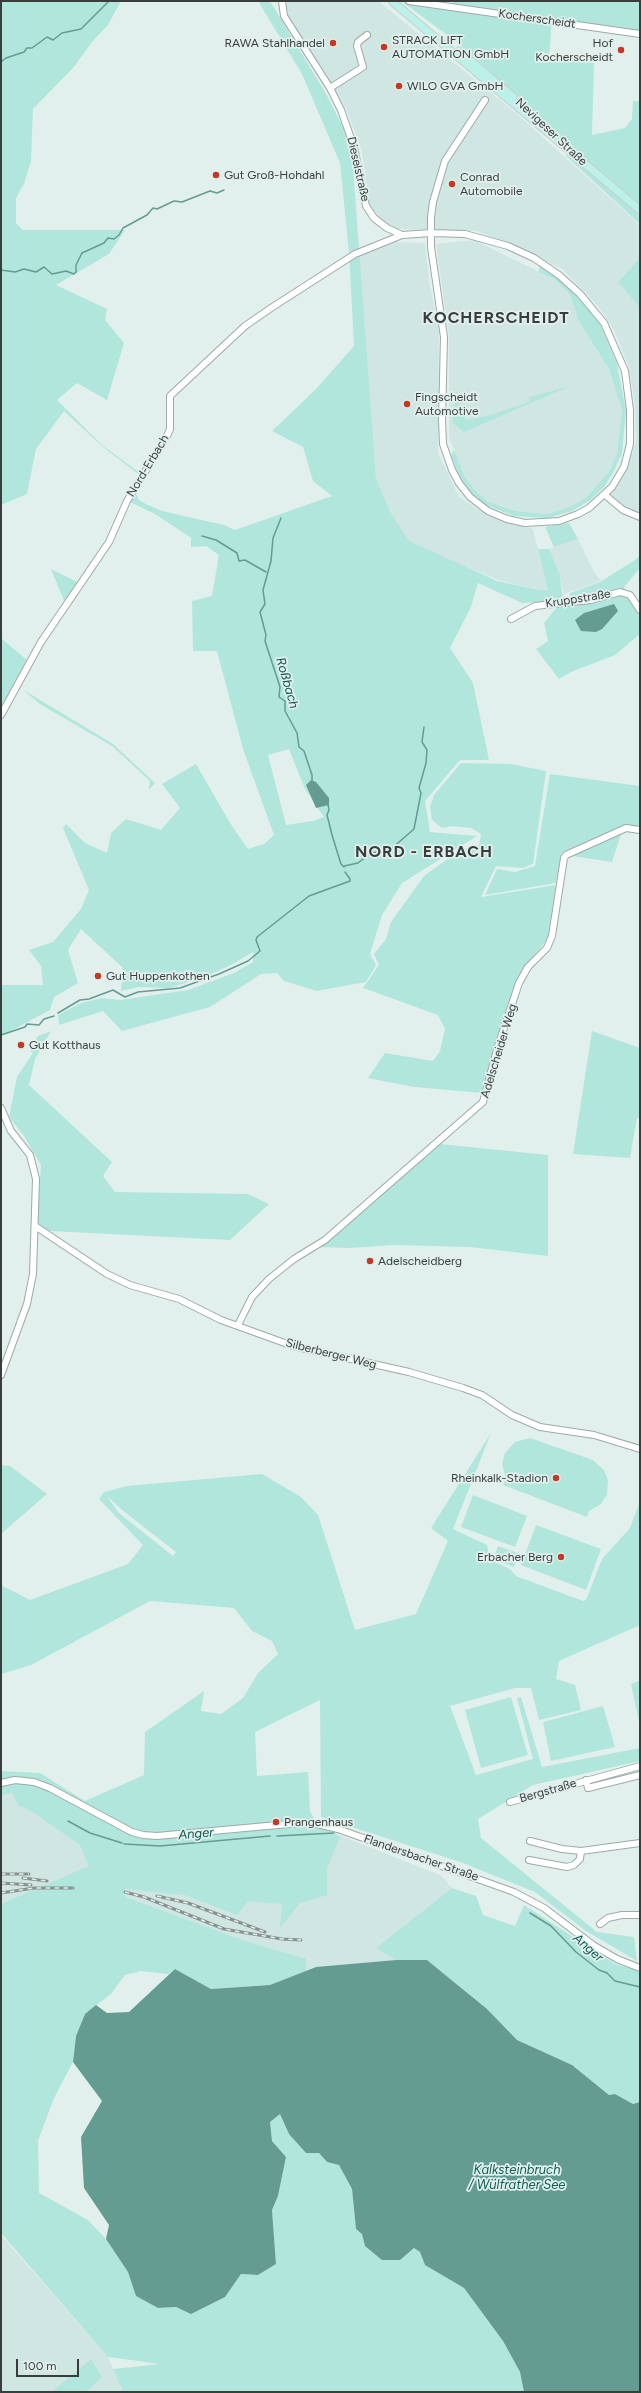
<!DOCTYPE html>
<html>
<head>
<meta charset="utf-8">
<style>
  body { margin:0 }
  #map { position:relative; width:641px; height:2393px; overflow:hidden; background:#e2f0ed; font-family:Figtree,sans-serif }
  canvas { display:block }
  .frame { position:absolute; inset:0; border:2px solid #393e3d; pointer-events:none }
  .scale { position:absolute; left:16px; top:2359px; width:63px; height:18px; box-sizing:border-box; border:2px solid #393e3d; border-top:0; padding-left:5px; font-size:12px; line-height:14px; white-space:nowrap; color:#393e3d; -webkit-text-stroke:3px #e2f0ed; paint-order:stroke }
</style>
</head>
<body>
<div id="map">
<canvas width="641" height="2393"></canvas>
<div class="frame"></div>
<div class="scale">100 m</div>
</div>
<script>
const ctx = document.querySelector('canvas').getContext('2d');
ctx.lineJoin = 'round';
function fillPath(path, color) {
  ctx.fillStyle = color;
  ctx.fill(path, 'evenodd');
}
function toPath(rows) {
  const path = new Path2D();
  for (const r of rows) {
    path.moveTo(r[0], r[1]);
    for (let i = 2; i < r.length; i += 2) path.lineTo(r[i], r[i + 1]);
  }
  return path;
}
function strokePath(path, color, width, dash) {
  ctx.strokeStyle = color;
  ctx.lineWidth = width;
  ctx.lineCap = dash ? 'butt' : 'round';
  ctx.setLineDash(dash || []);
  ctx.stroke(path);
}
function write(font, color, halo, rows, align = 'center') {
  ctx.font = font + ' Figtree,sans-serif';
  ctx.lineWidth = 3.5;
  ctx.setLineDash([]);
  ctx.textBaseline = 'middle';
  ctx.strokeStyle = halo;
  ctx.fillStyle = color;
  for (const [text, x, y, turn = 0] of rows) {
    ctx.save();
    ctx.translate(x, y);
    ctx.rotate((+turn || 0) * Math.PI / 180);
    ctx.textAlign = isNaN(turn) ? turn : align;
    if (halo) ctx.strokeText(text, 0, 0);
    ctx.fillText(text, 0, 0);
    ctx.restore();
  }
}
fillPath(toPath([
  [286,1,378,1,517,114,640,225,640,258,618,282,640,308,640,513,621,506,610,495,626,471,636,442,635,404,629,367,614,330,598,306,561,268,477,231,393,229,379,218,369,203,362,151,347,111,325,72,284,12],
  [474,240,554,279,570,295,579,322,609,369,622,410,617,453,610,470,599,484,586,498,570,507,547,514,515,511,489,502,475,490,465,477,449,437,449,336,436,244],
  [392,242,425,243,429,281,439,331,438,453,459,497,488,516,533,529,548,589,531,589,499,580,410,545,390,516,376,479,358,254],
  [578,539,594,572,601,581,564,594,560,575,549,549],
  [16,1789,45,1799,319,1827,442,1876,452,1888,377,1948,396,1960,316,1967,270,1985,154,1956,1,1992,1,1794],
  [1,2235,108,2357,123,2392,1,2392]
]), '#cfe6e2');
fillPath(toPath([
  [1,1,121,1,108,25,92,42,73,68,33,109,31,161,24,184,16,198,16,223,23,230,125,230,109,254,56,285,107,309,105,320,124,343,107,400,77,383,57,400,103,446,143,475,142,477,103,447,64,411,36,449,27,494,1,505],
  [258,1,270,1,325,92,344,129,353,167,376,479,391,514,409,541,497,581,533,589,548,590,538,549,549,549,560,575,563,600,522,603,478,583,471,607,450,648,473,683,489,760,460,760,425,801,430,832,477,836,402,883,382,915,370,954,376,965,366,982,317,991,284,981,277,973,261,974,210,1007,122,1031,103,1011,59,1025,58,1015,81,1003,102,998,120,1000,188,990,234,973,253,962,253,952,231,965,202,978,169,988,139,987,121,991,123,968,81,929,68,950,78,983,54,997,50,1010,1,1036,1,985,43,985,41,966,29,950,53,942,81,909,89,890,63,828,66,824,85,843,107,853,111,833,126,819,161,830,180,808,162,784,196,764,230,823,248,849,264,844,274,835,243,749,217,651,193,651,192,601,212,596,219,555,206,546,191,547,191,538,187,535,155,514,128,501,134,489,139,500,146,504,162,511,224,525,235,530,332,496,313,481,303,447,272,431,316,389,354,346,349,253,340,163,302,74],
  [289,749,305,789,324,817,313,821,286,825,268,755],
  [401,1,452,5,454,1,640,1,640,31,552,18,549,59,594,63,592,135,625,128,632,119,633,101,640,101,640,224,566,156,572,150,517,96,458,43],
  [640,258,640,308,618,282],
  [539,264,574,292,600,324,617,364,626,411,622,453,613,473,604,487,589,501,572,511,548,518,514,516,486,505,472,493,460,478,451,455,454,450,465,477,475,490,489,502,515,511,547,514,570,507,586,498,610,470,617,453,622,410,609,369,579,322,570,295,554,279,539,272],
  [570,386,464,432,453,423,454,404,458,400,466,420,491,415,529,402,530,397],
  [569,523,578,539,554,547,545,527],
  [640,555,640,568,624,587,640,618,640,634,615,655,571,672,559,679,536,649,548,641,544,623,557,607,568,606,570,593,600,582,635,560],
  [51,569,79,583,65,603],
  [1,638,27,660,1,709],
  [22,689,113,744,155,783,149,790,150,781,112,746,40,704],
  [461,763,511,764,546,771,533,864,523,868,496,866,481,897,556,885,548,938,522,972,515,986,493,1051,483,1093,414,1087,368,1078,385,1053,433,1061,440,1051,445,1029,438,1015,363,988,379,965,374,954,386,939,391,922,424,876,460,850,479,845,481,834,471,828,452,826,442,828,432,820,430,807,434,795],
  [550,774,640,786,640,827,621,826,610,833,562,852,556,883,485,895,497,869,515,872,535,866],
  [621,834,612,862,572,856],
  [51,1031,35,1059,29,1085,112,1162,103,1176,115,1192,248,1194,269,1204,230,1240,50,1231,37,1224,41,1165,24,1136,9,1117,17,1077,33,1053,30,1050,38,1036],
  [592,1031,640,1048,640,1118,637,1118,630,1158,573,1154],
  [440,1144,548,1155,548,1256,470,1247,394,1245,350,1248,317,1247],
  [491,1433,453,1529,487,1545,490,1560,510,1569,516,1576,583,1601,586,1600,602,1559,630,1528,640,1501,640,1625,559,1661,556,1679,575,1685,581,1710,539,1720,531,1688,515,1688,450,1706,476,1775,533,1759,517,1698,521,1697,542,1767,640,1748,640,1761,533,1785,478,1819,481,1838,597,1932,634,1937,637,1961,586,1931,535,1892,463,1863,321,1817,320,1700,255,1732,257,1776,308,1772,310,1811,317,1824,340,1837,327,1869,327,1895,300,1903,280,1928,282,1904,248,1901,237,1915,185,1895,125,1889,125,1897,245,1941,306,1959,306,1971,270,1985,211,1989,175,1969,168,1974,141,1971,125,1975,111,1994,85,2014,76,2036,73,2062,54,2098,38,2141,39,2193,88,2220,106,2239,128,2272,136,2296,158,2308,176,2307,191,2313,225,2297,241,2274,258,2275,276,2264,272,2210,278,2196,286,2157,272,2141,270,2121,280,2113,289,2134,319,2153,327,2162,339,2165,352,2189,356,2229,362,2234,365,2246,400,2259,414,2248,420,2252,425,2265,464,2288,503,2341,520,2372,524,2392,123,2392,113,2369,160,2364,108,2357,1,2233,1,1904,89,1866,80,1845,33,1812,18,1805,12,1793,1,1795,1,1771,40,1773,85,1801,144,1775,145,1732,204,1691,201,1711,221,1714,243,1698,258,1673,278,1654,272,1641,252,1631,234,1608,150,1601,31,1665,1,1674,1,1585,30,1600,128,1564,143,1545,99,1499,104,1492,127,1486,262,1474,301,1497,318,1515,355,1630,416,1614,448,1541,431,1528],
  [106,1495,122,1510,176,1552,173,1556,119,1513],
  [530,1438,593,1460,604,1470,608,1480,607,1494,601,1504,589,1511,587,1517,503,1485,506,1479,502,1464,505,1453,515,1442],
  [1,1465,10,1466,47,1494,1,1534],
  [473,1495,527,1516,515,1547,461,1527],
  [536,1525,601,1549,586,1590,521,1565],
  [498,1546,518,1553,514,1567,493,1559],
  [639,1681,640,1683,640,1726,631,1684],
  [511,1697,528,1755,481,1768,465,1710],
  [603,1706,615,1747,551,1761,543,1722],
  [452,1888,476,1896,483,1915,515,1926,524,1905,615,1964,640,1971,640,2102,633,2104,615,2094,609,2095,572,2065,517,2040,487,2009,427,1960,396,1960,376,1948],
  [91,2359,102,2377,96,2383,85,2392,52,2392]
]), '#b1e6dc');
fillPath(toPath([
  [614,604,618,611,602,629,596,632,581,631,575,620,584,613],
  [311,780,316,782,329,798,329,805,316,808,306,785],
  [396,1960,427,1960,487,2009,517,2040,572,2065,609,2095,615,2094,633,2104,640,2102,640,2392,524,2392,520,2372,503,2341,464,2288,425,2265,420,2252,414,2248,400,2260,382,2260,365,2246,362,2234,356,2229,352,2189,339,2165,327,2162,319,2153,306,2153,289,2134,280,2114,270,2122,272,2141,286,2157,278,2196,272,2210,276,2264,258,2275,241,2274,225,2297,191,2314,176,2307,158,2308,136,2296,128,2272,106,2239,109,2225,84,2188,81,2137,102,2101,73,2062,76,2036,85,2014,96,2005,107,2013,129,2012,175,1969,211,1989,270,1985,316,1967]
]), '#649c92');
strokePath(toPath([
  [1,62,6,58,24,52,27,48,32,48,47,37,53,40,62,33,81,29,109,1],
  [1,270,15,272,24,269,36,272,44,267,52,274,66,271,74,274,76,272,76,265,82,253,104,243,108,238,114,239,119,235,123,228,147,215,153,208,157,209,174,201,182,202,210,191,217,193,224,190],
  [281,518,273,538,271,561,263,590,265,604,260,612,266,635,265,641,280,687,279,697,285,701,285,711,297,733,299,747,304,751,312,775,312,781],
  [202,536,216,540,237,553,239,561,245,560,266,572],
  [328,804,329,810,327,815,332,835,341,864,344,867],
  [391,849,414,829,421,793,419,788,426,763,427,750,422,742,424,727],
  [344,866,358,863,371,853,378,852],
  [58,1013,80,1000,89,999,113,990,125,997,138,992,180,988,219,974,248,961,260,951,256,940,257,937,309,896,350,881,350,879,345,872],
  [1,1035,25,1027,27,1024,39,1025,44,1019,54,1016],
  [68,1821,90,1833,122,1843],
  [277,1836,334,1833],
  [124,1844,160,1846,270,1836],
  [530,1913,551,1926,576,1952,599,1970,607,1973,615,1981,640,1987]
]), '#649c92', 1.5);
const minor = toPath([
  [282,1,284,16,330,88,341,110,354,147,366,206,374,218,387,228,402,235,431,233,465,234,508,246,534,258,559,275,580,294,604,323,625,371,630,410,630,444,624,467,612,487,589,508,578,514,559,521,525,523,507,519,488,511,470,497,459,483,452,470,443,444,442,420,444,337,431,247,431,217,433,202,445,161,485,100],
  [409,1,640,34],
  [330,88,363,67,357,46,358,42,367,35],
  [605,495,623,510,640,517],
  [511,619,535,606,591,600,620,592,630,595,640,610],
  [1,715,41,642,109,542,127,501,167,436,170,429,170,396,245,326,271,308,355,254,402,235],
  [1,1108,11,1131,30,1155,36,1179,33,1274,27,1304,1,1375],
  [35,1226,107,1274,130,1285,179,1299,221,1320,293,1346,409,1372,463,1388,482,1395,512,1415,540,1427,594,1435,640,1449],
  [238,1325,252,1297,269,1279,294,1259,325,1240,483,1102,498,1046,519,983,528,967,547,948,552,936,564,858,566,855,626,828,640,830],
  [586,1780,588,1788,640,1775],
  [1,1783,15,1780,34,1782,50,1788,130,1831],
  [510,1802,640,1766],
  [132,1832,143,1835,157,1836,300,1823,317,1824,338,1829,514,1892,544,1908,593,1945,617,1959,640,1968],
  [530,1841,562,1849,581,1851,640,1843],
  [529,1860,567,1867,574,1865,580,1859,581,1851],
  [600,1924,608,1918,622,1915,640,1915]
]);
const major = toPath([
  [393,2,640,210],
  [459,51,513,97]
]);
strokePath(minor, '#9daaa7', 8);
strokePath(major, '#cccdcd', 9);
strokePath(minor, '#fff', 6);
strokePath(major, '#baf1e8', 7);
const rail = toPath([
  [1,1874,29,1874],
  [23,1878,47,1881],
  [1,1883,31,1885],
  [125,1892,144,1897,224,1929,282,1939,301,1940],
  [1,1893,34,1888,73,1888],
  [157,1896,188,1903,265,1932]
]);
strokePath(rail, '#88918f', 3);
strokePath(rail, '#e2f0ed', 1.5, [4.5]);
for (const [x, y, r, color] of [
  [333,43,4,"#c53924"],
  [384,47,4,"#c53924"],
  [621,50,4,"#c53924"],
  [399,86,4,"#c53924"],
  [216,175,4,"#c53924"],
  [452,184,4,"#c53924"],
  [407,404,4,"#c53924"],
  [98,976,4,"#c53924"],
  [21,1045,4,"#c53924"],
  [370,1261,4,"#c53924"],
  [556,1478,4,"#c53924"],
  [561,1557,4,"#c53924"],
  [276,1822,4,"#c53924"]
]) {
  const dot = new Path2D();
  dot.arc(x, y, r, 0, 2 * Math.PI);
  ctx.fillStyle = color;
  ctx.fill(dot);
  strokePath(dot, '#e2f0ed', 1.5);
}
write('12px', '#393e3d', '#e2f0ed', [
  ["Kocherscheidt",537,19,8],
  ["Nevigeser Straße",551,132,43],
  ["Dieselstraße",358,169,77],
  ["Nord-Erbach",148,466,-59],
  ["Kruppstraße",578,599,-9],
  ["Adelscheider Weg",499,1051,-73],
  ["Silberberger Weg",331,1354,14],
  ["Bergstraße",548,1791,-16],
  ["Flandersbacher Straße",421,1858,19]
]);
write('12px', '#393e3d', '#e2f0ed', [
  ["STRACK LIFT",392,40],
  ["AUTOMATION GmbH",392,54],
  ["RAWA Stahlhandel",325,43,"right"],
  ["Hof",613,43,"right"],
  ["Kocherscheidt",613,57,"right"],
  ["WILO GVA GmbH",407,86],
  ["Gut Groß-Hohdahl",224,175],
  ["Conrad",460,177],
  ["Automobile",460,191],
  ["Fingscheidt",415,397],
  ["Automotive",415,411],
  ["Gut Huppenkothen",106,976],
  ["Gut Kotthaus",29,1045],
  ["Adelscheidberg",378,1261],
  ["Rheinkalk-Stadion",548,1478,"right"],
  ["Erbacher Berg",553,1557,"right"],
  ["Prangenhaus",284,1822]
], 'left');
write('italic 13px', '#0c5c52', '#e2f0ed', [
  ["Roßbach",287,683,74],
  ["Anger",196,1834,-5],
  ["Anger",588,1948,41],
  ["Kalksteinbruch",517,2170],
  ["/ Wülfrather See",517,2185]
]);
ctx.letterSpacing = '1px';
write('bold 16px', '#393e3d', '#e2f0ed', [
  ["KOCHERSCHEIDT",496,318],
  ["NORD - ERBACH",424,852]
]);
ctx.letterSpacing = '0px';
</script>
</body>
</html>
